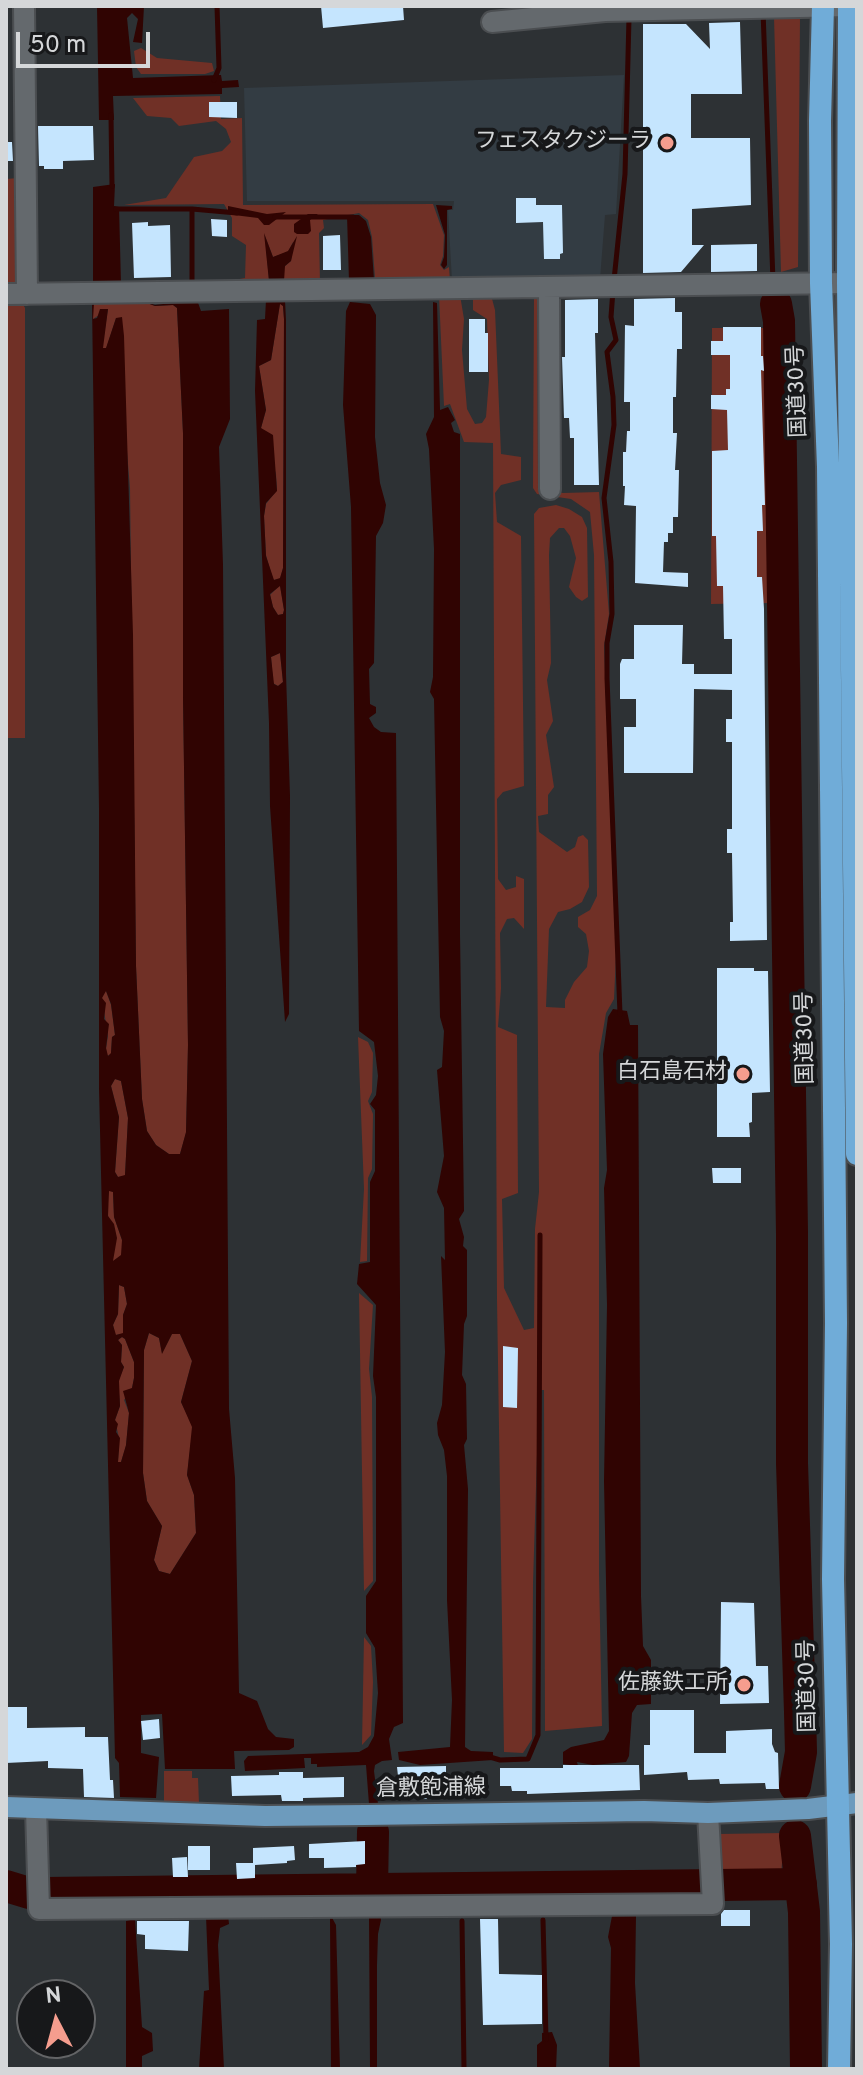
<!DOCTYPE html>
<html>
<head>
<meta charset="utf-8">
<style>
  body { margin:0 }
  #map { position:relative; width:863px; height:2075px; overflow:hidden; background:#2d3134; font-family:Overpass,sans-serif }
  canvas { display:block }
  .frame { position:absolute; inset:0; border:8px solid #d5d7d9; pointer-events:none }
  .north { position:absolute; left:16px; top:1979px; width:80px; height:80px; box-sizing:border-box; background:#17181a; border:2px solid #636466; border-radius:50%; rotate:354deg; font-size:22px; font-weight:700; line-height:32px; text-align:center; color:#d5d7d9 }
  .north::after { content:''; display:block; margin:auto; width:28px; height:36px; background:#f59d8e; clip-path:polygon(50% 0,100% 100%,50% 72%,0 100%) }
  .scale { position:absolute; left:16px; top:32px; width:134px; height:36px; box-sizing:border-box; border:4px solid #d5d7d9; border-top:0; padding-left:10px; font-size:24px; line-height:28px; white-space:nowrap; color:#d5d7d9; -webkit-text-stroke:6px #17181a; paint-order:stroke }
</style>
</head>
<body>
<div id="map">
<canvas width="863" height="2075"></canvas>
<div class="frame"></div>
<div class="north">N</div>
<div class="scale">50 m</div>
</div>
<script>
const ctx = document.querySelector('canvas').getContext('2d');
ctx.lineJoin = 'round';
function fillPath(path, color) {
  ctx.fillStyle = color;
  ctx.fill(path, 'evenodd');
}
function toPath(rows) {
  const path = new Path2D();
  for (const r of rows) {
    path.moveTo(r[0], r[1]);
    for (let i = 2; i < r.length; i += 2) path.lineTo(r[i], r[i + 1]);
  }
  return path;
}
function strokePath(path, color, width, dash) {
  ctx.strokeStyle = color;
  ctx.lineWidth = width;
  ctx.lineCap = dash ? 'butt' : 'round';
  ctx.setLineDash(dash || []);
  ctx.stroke(path);
}
function write(font, color, halo, rows, align = 'center') {
  ctx.font = font + ' Overpass,"Noto Sans JP",sans-serif';
  ctx.lineWidth = 8;
  ctx.setLineDash([]);
  ctx.textBaseline = 'middle';
  ctx.strokeStyle = halo;
  ctx.fillStyle = color;
  for (const [text, x, y, turn = 0] of rows) {
    ctx.save();
    ctx.translate(x, y);
    ctx.rotate((+turn || 0) * Math.PI / 180);
    ctx.textAlign = isNaN(turn) ? turn : align;
    if (halo) ctx.strokeText(text, 0, 0);
    ctx.fillText(text, 0, 0);
    ctx.restore();
  }
}
fillPath(toPath([
  [624,75,616,214,605,215,600,279,452,281,448,210,453,210,454,201,247,201,244,88]
]), '#333c43');
fillPath(toPath([
  [774,17,800,17,798,267,781,272],
  [141,48,157,58,212,63,214,71,205,74,141,74,136,67,134,51],
  [220,96,221,119,242,118,243,205,433,204,444,235,443,256,440,265,444,270,449,267,450,281,390,282,375,278,372,237,368,220,359,213,323,220,324,228,319,233,320,283,234,287,234,280,245,278,246,245,232,236,232,218,224,204,124,205,166,198,194,157,222,151,231,142,226,129,216,121,179,126,171,118,147,116,133,98],
  [265,236,273,257,288,252,293,242,291,261,269,280],
  [18,178,19,284,6,287,6,179],
  [473,294,537,294,538,489,563,493,599,492,609,614,604,646,616,955,614,999,606,1013,599,1054,599,1573,602,1726,545,1731,544,1390,539,1390,533,1583,532,1739,523,1753,504,1752,497,1299,493,443,464,442,450,404,444,406,439,295,460,295,464,319,462,350,467,409,475,424,482,423,486,417,489,380,487,319,473,310],
  [491,295,534,295,533,488,537,494,571,499,590,512,594,555,597,896,590,910,578,917,578,927,586,934,589,951,587,967,574,982,565,1000,565,1008,546,1007,549,929,558,912,570,909,582,902,589,887,588,840,583,835,578,837,575,847,567,852,539,832,538,816,548,814,548,795,554,787,546,735,553,721,547,680,551,663,549,555,550,538,559,528,564,528,570,536,576,558,569,587,576,597,582,601,588,597,587,528,582,517,569,509,556,505,539,508,534,514,539,1192,535,1229,534,1328,524,1330,504,1288,502,1199,518,1193,517,1035,498,1027,501,988,500,933,507,919,514,918,524,929,524,879,516,876,516,887,506,890,498,879,497,799,503,792,524,786,521,536,497,522,495,493,501,485,521,480,521,457,501,454,495,310],
  [6,301,22,302,25,308,25,738,6,738],
  [93,303,147,303,155,306,173,305,177,308,183,433,183,697,188,1045,186,1133,180,1154,169,1154,156,1145,147,1131,142,1099,136,966,130,488,116,318,106,349,102,348,108,309,93,319],
  [280,303,283,306,284,319,283,568,280,579,273,580,266,555,264,516,266,504,277,490,276,474,261,428,266,410,259,366,271,360],
  [712,328,766,328,768,603,711,604],
  [280,585,284,610,283,614,278,615,273,607,270,595],
  [280,653,283,682,278,686,273,683,271,657],
  [106,991,111,1005,115,1035,112,1037,111,1054,107,1056,106,1049,108,1036,102,998,103,992],
  [358,1037,368,1042,373,1053,372,1092,368,1101,373,1114,372,1169,368,1178,367,1261,360,1262,364,1189],
  [115,1079,121,1081,128,1118,125,1176,118,1177,115,1172,119,1117,111,1086],
  [109,1190,113,1192,114,1217,122,1240,122,1255,112,1262,107,1202],
  [119,1285,124,1287,127,1304,123,1315,123,1334,115,1335,113,1325,118,1314],
  [359,1293,373,1305,369,1369,372,1397,373,1581,364,1591],
  [149,1333,159,1338,162,1353,172,1334,180,1334,192,1361,181,1402,193,1427,187,1475,194,1495,196,1533,170,1574,159,1571,154,1560,162,1526,147,1501,143,1473,144,1350],
  [122,1337,125,1339,134,1362,134,1378,132,1388,124,1400,129,1413,126,1446,121,1462,118,1462,119,1438,115,1420,120,1406,118,1381,124,1367,121,1362,122,1345,118,1340],
  [364,1637,371,1646,373,1682,371,1735,362,1745],
  [164,1771,192,1771,192,1778,198,1778,199,1803,164,1802],
  [784,1833,781,1877,718,1877,718,1834]
]), '#703026');
fillPath(toPath([
  [97,6,144,6,142,43,133,42,138,19,132,13,127,18,133,78,221,75,222,81,238,80,239,87,222,88,222,94,113,96,114,120,99,120],
  [115,184,114,206,119,207,121,284,93,284,93,187],
  [436,205,452,206,452,209,447,210,447,265,444,269,441,265,444,257,445,235],
  [228,206,267,214,286,212,269,225,264,225,258,218,234,215,228,210],
  [308,214,318,214,310,220,311,231,308,234,297,234,294,232,294,224],
  [347,215,359,215,366,221,371,237,374,280,349,281],
  [264,233,273,257,288,251,297,236,291,261,285,266,284,281,269,281],
  [197,300,201,311,229,309,230,419,219,447,223,565,229,1409,235,1478,239,1693,257,1701,268,1729,276,1737,294,1739,294,1747,289,1750,234,1751,235,1769,165,1769,162,1714,141,1715,141,1753,159,1757,156,1798,120,1797,119,1763,115,1758,99,1088,99,808,92,302,147,302,155,305],
  [94,303,147,303,155,306,173,305,177,308,183,433,183,697,188,1045,186,1132,180,1154,169,1154,156,1145,147,1131,142,1099,136,966,133,635,124,336,122,317,116,318,106,348,103,348,108,309,100,309,97,318,93,319],
  [106,991,111,1004,115,1035,112,1037,111,1053,108,1056,106,1048,109,1024,104,1019,106,1003,102,998],
  [115,1079,121,1081,128,1118,125,1175,118,1177,115,1172,119,1117,111,1086],
  [109,1191,113,1192,114,1217,122,1240,121,1255,113,1261,117,1238,114,1224,108,1216],
  [119,1285,124,1287,127,1304,123,1315,123,1333,116,1335,113,1325,118,1314],
  [149,1333,159,1338,162,1354,172,1334,180,1334,192,1361,181,1402,192,1427,187,1475,194,1495,196,1533,170,1574,159,1571,154,1560,162,1526,147,1501,143,1473,144,1350],
  [122,1337,125,1339,134,1362,134,1378,132,1388,123,1391,129,1413,126,1445,121,1462,118,1462,120,1438,116,1432,118,1424,115,1420,120,1406,119,1381,124,1367,121,1362,122,1345,118,1340],
  [266,300,285,300,286,321,286,674,290,796,289,1014,285,1022,270,806,269,723,255,391,257,320,265,319],
  [280,304,283,306,284,319,283,568,280,578,274,580,266,556,264,516,266,503,277,491,273,435,261,428,266,410,259,366,271,360],
  [280,586,284,610,283,614,278,615,273,607,270,594],
  [280,653,283,682,278,686,274,684,271,657],
  [350,302,370,304,376,315,375,437,380,483,386,505,383,523,376,536,374,663,369,669,370,704,376,707,376,713,369,718,374,727,381,732,396,733,403,1723,394,1727,389,1739,392,1760,382,1761,375,1765,374,1771,378,1804,369,1804,366,1765,317,1767,317,1764,311,1764,311,1758,304,1758,305,1768,245,1771,244,1761,248,1756,359,1752,368,1747,374,1736,378,1693,375,1648,366,1633,366,1596,376,1581,376,1397,373,1376,376,1305,357,1284,359,1264,370,1262,370,1182,375,1171,375,1110,370,1104,376,1095,378,1076,374,1042,359,1031,351,507,343,405,346,311],
  [433,302,437,303,440,410,448,407,455,420,451,423,454,432,460,434,460,935,464,1211,459,1219,464,1237,463,1246,467,1250,467,1316,464,1324,462,1375,466,1384,467,1439,464,1445,468,1489,465,1747,471,1751,493,1752,493,1760,420,1765,399,1760,398,1752,450,1747,452,1700,447,1600,447,1476,444,1450,438,1435,437,1423,442,1405,445,1352,441,1256,445,1260,444,1208,437,1192,444,1156,437,1070,442,1067,444,1031,440,1017,434,699,430,692,433,677,434,549,429,449,426,434,434,417],
  [613,1009,627,1011,630,1025,638,1025,641,1596,643,1646,651,1660,651,1704,637,1705,632,1713,629,1756,626,1762,593,1765,577,1762,578,1766,563,1764,563,1752,571,1747,604,1740,609,1731,604,1481,607,1305,604,1188,607,1170,603,1054,608,1017],
  [369,1913,380,1913,381,1920,378,1934,377,1965,377,2069,370,2069],
  [330,1914,336,1925,340,2069,331,2069],
  [228,1915,229,1924,220,1928,218,1945,224,2069,199,2069,204,1991,209,1990,206,1916],
  [636,1915,635,1983,640,2069,609,2069,611,1948,608,1937,612,1916],
  [135,1919,142,2027,152,2033,153,2051,142,2056,142,2069,126,2069,126,1921],
  [552,2032,557,2045,556,2069,537,2069,537,2045,542,2041,542,2033]
]), '#300402');
strokePath(toPath([
  [763,11,773,281],
  [214,80,219,68,217,6],
  [111,115,112,186],
  [116,209,192,209,237,213],
  [275,217,353,217],
  [614,280,625,174,629,18],
  [192,284,192,209],
  [613,290,611,317,616,340,607,352,613,397,614,425,604,498,611,562,612,614,607,643,607,678,620,1014],
  [775,291,776,304],
  [800,1712,811,1712],
  [490,1757,500,1760,528,1759,538,1735,540,1235],
  [462,1888,463,1894],
  [375,1889,375,1894],
  [332,1890,332,1895],
  [209,1891,209,1898],
  [624,1893,624,1887],
  [543,1894,543,1888],
  [543,1920,546,2039],
  [462,1921,464,2069]
]), '#300402', 5);
strokePath(toPath([
  [776,304,779,321,792,1234,792,1463,800,1712,801,1752,795,1786],
  [795,1836,804,1912,806,2069],
  [6,1886,29,1893,45,1893,801,1884],
  [372,1889,373,1832]
]), '#300402', 32);
fillPath(toPath([
  [321,6,403,6,404,20,323,28],
  [740,22,742,94,691,94,691,138,750,138,751,205,692,209,692,245,704,245,681,272,643,273,643,24,686,24,710,49,709,23],
  [209,102,237,102,237,118,209,117],
  [38,126,93,126,94,160,63,161,63,169,44,169,44,166,39,166],
  [6,142,12,142,13,161,6,161],
  [516,198,536,198,536,205,562,205,563,253,560,254,560,259,544,259,543,222,516,223],
  [211,219,227,220,227,237,212,236],
  [148,222,148,226,170,225,171,277,134,278,132,223],
  [340,235,341,270,323,270,323,236],
  [757,244,757,271,711,272,711,245],
  [675,298,675,312,682,312,682,349,677,349,676,397,673,397,673,433,677,433,675,470,679,470,678,517,673,517,673,533,668,533,668,542,664,542,663,572,688,573,688,587,635,583,636,506,624,505,625,486,623,486,623,452,626,452,627,431,630,431,630,402,624,402,625,325,634,326,634,299],
  [598,299,598,333,595,333,599,485,574,485,574,438,570,438,569,418,564,418,562,357,565,357,565,300],
  [469,319,485,319,485,333,488,333,488,372,469,372],
  [723,327,761,327,761,356,763,356,764,371,761,370,765,505,762,505,763,531,757,531,757,577,762,577,764,609,767,940,730,941,730,922,733,922,732,853,727,853,727,829,732,829,732,742,726,742,726,719,732,719,732,690,694,689,693,773,624,773,624,727,636,727,636,699,620,699,620,664,622,659,634,659,634,625,683,625,682,664,694,664,694,674,732,674,732,639,724,639,723,586,717,586,716,536,712,536,712,451,728,450,727,410,711,409,711,395,726,395,726,389,730,389,730,355,711,355,711,341,723,341],
  [717,968,754,968,754,971,768,971,770,1092,752,1093,752,1122,749,1123,750,1137,717,1137],
  [712,1168,741,1168,741,1183,713,1183],
  [503,1346,518,1348,517,1408,503,1407],
  [721,1602,754,1603,756,1666,768,1666,769,1703,720,1704],
  [6,1707,27,1707,27,1728,85,1727,85,1737,108,1737,110,1780,113,1780,114,1798,84,1797,83,1769,48,1768,48,1761,6,1763],
  [650,1710,694,1710,694,1753,726,1753,726,1731,772,1729,772,1744,775,1752,778,1753,779,1789,766,1789,765,1783,720,1784,719,1779,688,1780,687,1772,644,1775,644,1745,650,1745],
  [159,1719,160,1738,143,1740,141,1721],
  [563,1765,639,1765,640,1790,527,1794,527,1791,512,1791,511,1786,500,1786,500,1768,563,1768],
  [446,1766,446,1795,442,1795,442,1799,420,1799,420,1794,400,1794,397,1767],
  [279,1772,303,1772,303,1778,344,1777,344,1797,303,1798,303,1801,282,1801,281,1795,232,1796,231,1776,279,1775],
  [365,1841,365,1864,356,1865,356,1867,324,1868,324,1858,309,1858,309,1844],
  [188,1846,210,1846,210,1870,188,1870],
  [294,1846,295,1860,287,1861,287,1863,255,1865,255,1878,237,1879,236,1863,253,1863,253,1848],
  [187,1857,188,1877,173,1877,172,1858],
  [724,1910,750,1910,750,1926,721,1926,721,1914],
  [480,1919,498,1919,499,1974,542,1975,542,2024,483,2025],
  [137,1921,189,1921,188,1951,145,1949,145,1935,137,1934]
]), '#c5e5fe');
const minor = toPath([
  [24,6,27,294],
  [492,22,605,11,849,6],
  [549,287,550,489],
  [6,294,848,283],
  [36,1809,39,1909,713,1904,708,1813]
]);
const primary = toPath([
  [6,1807,265,1816,365,1815,644,1811,708,1813,808,1809,857,1803]
]);
const trunk = toPath([
  [823,6,820,121,821,283,828,467,836,1323,833,1579,841,1944,839,2069],
  [849,6,848,283,857,1154]
]);
strokePath(minor, '#4b4e51', 24);
strokePath(primary, '#4b4e51', 24);
strokePath(trunk, '#4b4e51', 26);
strokePath(minor, '#64696d', 20);
strokePath(primary, '#6d9bbd', 20);
strokePath(trunk, '#70acd8', 22);
for (const [x, y, r, color] of [
  [667,143,8,"#f59d8e"],
  [743,1074,8,"#f59d8e"],
  [744,1685,8,"#f59d8e"]
]) {
  const dot = new Path2D();
  dot.arc(x, y, r, 0, 2 * Math.PI);
  ctx.fillStyle = color;
  ctx.fill(dot);
  strokePath(dot, '#17181a', 3);
}
write('22px', '#d5d7d9', '#17181a', [
  ["フェスタクジーラ",651,143],
  ["白石島石材",727,1074],
  ["佐藤鉄工所",728,1685]
], 'right');
write('22px', '#d5d7d9', '#17181a', [
  ["国道30号",799,391,-92],
  ["国道30号",807,1038,-91],
  ["国道30号",809,1686,-91],
  ["倉敷飽浦線",431,1790,-1]
]);
</script>
</body>
</html>
